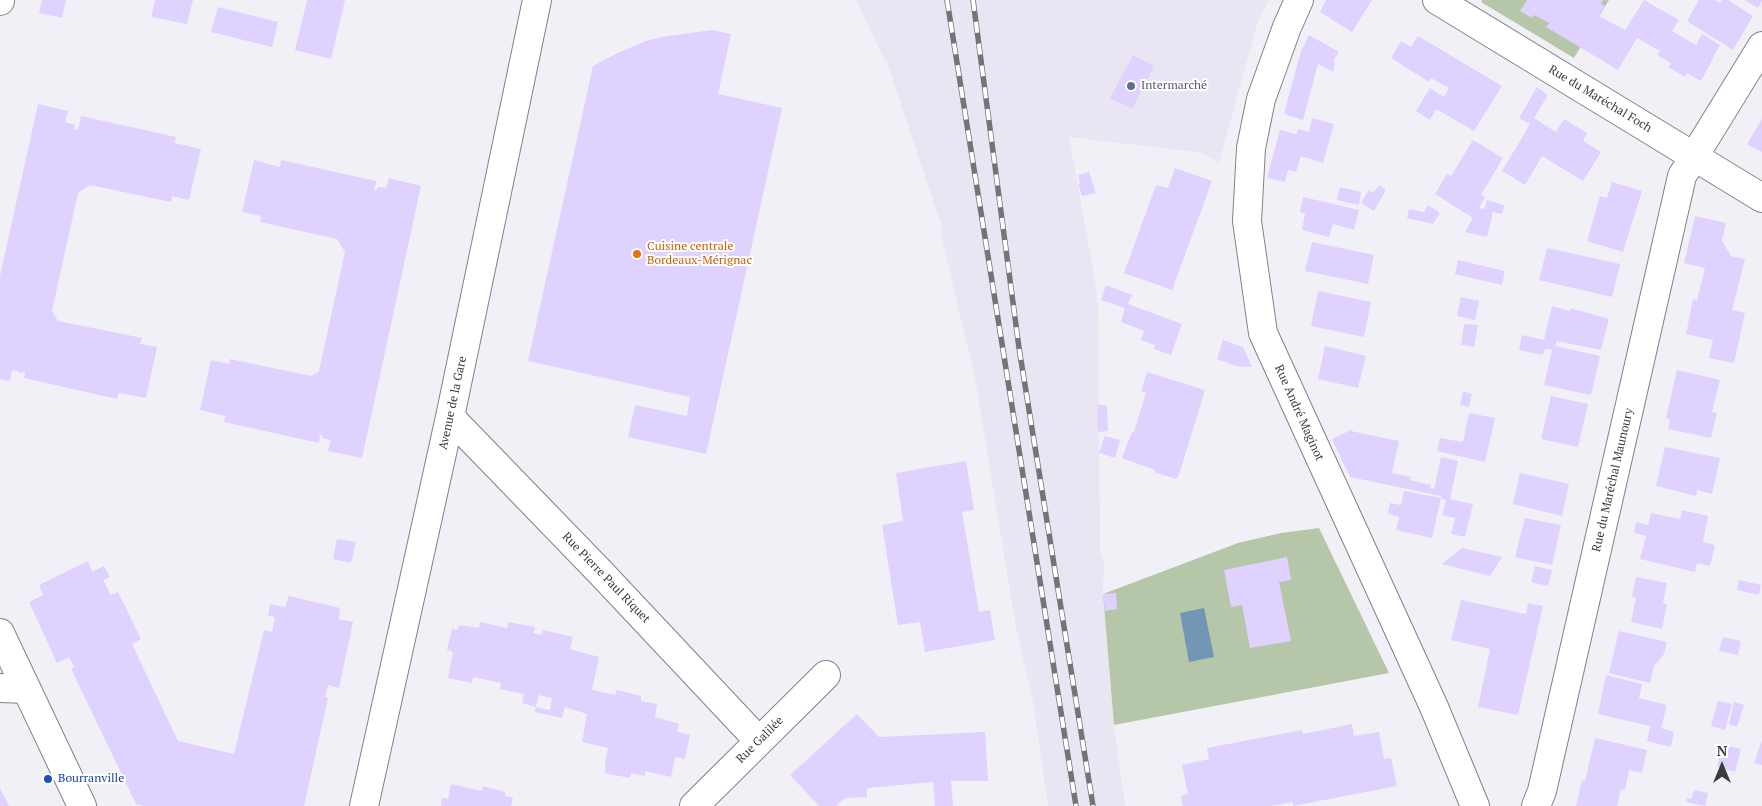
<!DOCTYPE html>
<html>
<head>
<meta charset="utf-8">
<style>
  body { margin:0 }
  #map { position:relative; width:1762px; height:806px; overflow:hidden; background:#f2f0f7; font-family:"PT Serif",serif }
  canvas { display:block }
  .north { position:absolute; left:1697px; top:741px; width:50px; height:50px; -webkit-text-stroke:4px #fff; paint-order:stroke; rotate:0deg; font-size:14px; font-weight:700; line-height:20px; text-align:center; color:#3c3b3e }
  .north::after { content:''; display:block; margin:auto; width:18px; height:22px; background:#3c3b3e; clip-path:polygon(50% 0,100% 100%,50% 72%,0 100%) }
</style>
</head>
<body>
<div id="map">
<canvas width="1762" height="806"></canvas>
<div class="north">N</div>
</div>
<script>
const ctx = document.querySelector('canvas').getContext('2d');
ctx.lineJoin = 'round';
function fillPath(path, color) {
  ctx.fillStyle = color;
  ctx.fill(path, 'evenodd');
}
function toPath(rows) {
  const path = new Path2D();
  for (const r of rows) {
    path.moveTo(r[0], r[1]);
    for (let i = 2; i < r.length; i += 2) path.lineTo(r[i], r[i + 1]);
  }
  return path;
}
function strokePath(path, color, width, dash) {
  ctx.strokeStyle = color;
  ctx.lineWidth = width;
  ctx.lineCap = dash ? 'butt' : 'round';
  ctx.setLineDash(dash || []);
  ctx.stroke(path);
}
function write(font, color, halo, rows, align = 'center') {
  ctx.font = font + ' "PT Serif",serif';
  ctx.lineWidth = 4;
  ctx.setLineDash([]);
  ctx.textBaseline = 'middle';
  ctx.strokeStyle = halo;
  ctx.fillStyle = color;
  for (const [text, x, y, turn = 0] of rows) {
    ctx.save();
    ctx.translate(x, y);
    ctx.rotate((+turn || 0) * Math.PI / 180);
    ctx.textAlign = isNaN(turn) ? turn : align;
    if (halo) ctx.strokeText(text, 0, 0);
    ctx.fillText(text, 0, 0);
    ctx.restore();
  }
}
fillPath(toPath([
  [856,0,1269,0,1257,24,1219,163,1203,153,1069,137,1095,280,1098,306,1100,553,1104,562,1103,594,1114,725,1125,806,1048,806,1033,702,1017,633,975,378,940,230,943,230,886,59,884,59]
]), '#e9e5f3');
fillPath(toPath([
  [1482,0,1609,0,1574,58,1481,2],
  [1319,528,1389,673,1114,725,1103,594,1238,543,1281,533]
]), '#b6c6a9');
fillPath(toPath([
  [1204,608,1214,657,1189,662,1180,613]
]), '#7297b5');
fillPath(toPath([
  [42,0,66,0,62,18,39,13],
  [155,0,193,0,187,24,151,17],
  [307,0,345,0,331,59,295,50],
  [1326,0,1372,0,1352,32,1320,12],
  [1527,0,1603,0,1601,4,1605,6,1599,16,1625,30,1644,0,1679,20,1672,31,1696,45,1702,34,1720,45,1701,81,1687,73,1685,77,1668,67,1671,63,1657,55,1660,51,1637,38,1618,70,1546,27,1549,23,1534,15,1532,18,1520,11],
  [1699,0,1715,0,1720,3,1722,0,1728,0,1753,16,1733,50,1687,21],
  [1744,0,1762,0,1762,1,1758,8],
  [218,7,278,22,272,47,211,32],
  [712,30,731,34,718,94,782,108,706,454,628,437,635,405,687,416,690,397,528,361,593,66,620,52,646,41,662,37],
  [1309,35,1339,52,1333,61,1335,63,1333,72,1318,64,1303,120,1284,114,1301,51],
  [1418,36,1502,86,1474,131,1436,109,1430,120,1416,111,1430,88,1444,97,1449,88,1431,78,1429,82,1391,58,1401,41,1411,47],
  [1133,55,1154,66,1132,109,1110,98],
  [1537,87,1548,95,1534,118,1556,132,1564,119,1587,133,1583,141,1601,152,1583,181,1542,156,1525,185,1502,171,1530,124,1519,118],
  [38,104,68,111,65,122,75,125,74,129,78,130,81,116,176,137,175,143,201,149,189,200,172,196,171,202,90,185,78,193,52,311,58,321,142,338,140,344,157,347,146,398,119,393,117,399,24,378,25,372,23,371,23,373,12,370,10,381,0,379,0,276],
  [1312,118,1334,124,1323,163,1301,156,1296,172,1288,170,1285,182,1267,178,1280,130,1296,134,1298,129,1309,132],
  [1762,119,1762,152,1747,144],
  [1473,140,1503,158,1481,195,1485,197,1479,208,1484,209,1487,200,1504,205,1502,214,1493,212,1487,237,1465,232,1473,218,1435,194,1447,174,1451,176],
  [254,160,280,167,281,160,376,181,374,190,376,191,378,187,386,188,389,178,421,186,362,458,328,451,331,440,322,438,323,435,320,435,319,443,224,422,225,416,200,410,211,360,229,364,230,359,311,376,319,371,345,252,337,239,260,222,261,216,242,212],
  [1175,168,1212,181,1172,290,1124,273,1156,185,1168,188],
  [1089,172,1096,193,1082,196,1078,184,1080,183,1078,175],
  [1612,182,1642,191,1623,252,1587,241,1600,196,1607,198],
  [1379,185,1386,190,1374,211,1361,203,1369,190,1373,193],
  [1340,187,1361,192,1359,205,1337,200],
  [1303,197,1359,210,1354,230,1333,224,1329,237,1302,230,1305,213,1300,212],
  [1428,205,1440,213,1433,224,1407,218,1409,209,1424,212],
  [1695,216,1726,223,1722,240,1731,256,1745,259,1732,310,1745,313,1734,363,1709,358,1713,340,1686,334,1693,299,1697,300,1705,268,1684,263],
  [1312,242,1374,255,1368,284,1305,271],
  [1547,248,1620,264,1612,297,1539,280],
  [1458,260,1505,271,1502,285,1455,274],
  [1106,285,1132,295,1128,304,1182,324,1171,355,1154,349,1155,345,1141,340,1144,331,1121,322,1125,308,1101,300],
  [1318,291,1371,302,1364,337,1311,326],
  [1461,297,1479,301,1475,320,1457,316],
  [1552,306,1570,311,1570,308,1609,319,1601,350,1557,341,1555,346,1600,356,1591,395,1544,385,1552,350,1545,349,1543,355,1519,350,1522,335,1544,340],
  [1464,324,1478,325,1474,347,1461,345],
  [1223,340,1243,347,1252,367,1236,366,1217,359],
  [1325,346,1366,356,1358,388,1318,379],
  [1677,370,1720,380,1712,412,1717,413,1711,438,1668,429,1670,420,1666,418],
  [1147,372,1205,390,1178,478,1176,477,1176,479,1154,472,1155,470,1122,458,1132,432,1134,432,1146,393,1141,391],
  [1463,391,1472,394,1469,407,1460,405],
  [1551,396,1588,404,1578,447,1541,439],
  [1097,405,1107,405,1108,431,1098,432],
  [1469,413,1495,418,1485,462,1437,451,1440,438,1463,442],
  [1353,429,1351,431,1399,441,1392,473,1411,477,1410,480,1431,485,1430,488,1434,489,1441,457,1458,461,1450,499,1473,504,1465,537,1451,534,1455,518,1442,515,1446,500,1441,498,1441,496,1350,477,1332,439],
  [1105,436,1120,440,1115,458,1099,453],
  [1665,447,1720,458,1712,494,1697,490,1696,496,1656,486],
  [966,461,974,510,962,512,979,612,990,610,995,640,925,652,920,622,898,625,882,525,903,521,896,473],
  [1520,473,1569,484,1562,516,1513,504],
  [1404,491,1441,498,1432,538,1396,530,1399,517,1388,514,1390,503,1401,505],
  [1682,510,1708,516,1703,542,1715,545,1710,566,1697,563,1695,572,1640,559,1646,536,1634,533,1636,522,1648,525,1651,513,1680,519],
  [1525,518,1561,525,1552,565,1515,557],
  [337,539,356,542,351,563,333,559],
  [1462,548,1502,557,1490,576,1442,564],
  [1287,557,1291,580,1279,582,1291,641,1250,648,1242,605,1231,607,1224,570],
  [88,561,92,572,104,566,110,577,103,580,111,595,118,592,141,639,132,644,178,741,234,754,264,630,272,632,275,617,268,616,270,604,285,607,289,596,340,608,339,619,353,622,339,688,328,685,325,697,328,698,304,806,143,806,136,804,71,669,74,667,69,657,57,663,29,602,43,595,39,585],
  [1535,566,1552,570,1548,586,1531,582],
  [1636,577,1667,583,1663,603,1667,604,1662,629,1631,622,1636,598,1632,596],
  [1739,580,1761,585,1759,595,1737,590],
  [1116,593,1117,609,1105,611,1103,594],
  [1461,600,1526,614,1528,603,1543,606,1518,715,1478,707,1490,649,1451,640],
  [480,622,507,628,508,622,535,627,533,633,541,635,543,630,573,637,570,649,599,657,592,690,615,695,617,690,641,696,641,701,657,704,655,717,679,724,677,732,690,735,685,759,675,757,671,777,645,771,645,776,631,773,630,778,604,773,606,768,605,763,608,748,582,742,587,714,565,707,562,718,535,712,536,707,550,710,552,698,539,695,536,707,522,703,524,694,500,689,501,683,473,677,472,683,448,678,453,652,447,650,452,629,457,630,459,625,479,628],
  [1619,631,1667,642,1664,654,1654,666,1650,683,1609,673],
  [1723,637,1741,641,1738,655,1719,651],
  [1606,675,1642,684,1639,698,1667,705,1661,728,1674,732,1671,747,1647,741,1650,726,1598,714],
  [1718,701,1732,704,1725,730,1711,726],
  [1734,702,1744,705,1737,727,1729,724],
  [857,714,879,737,985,732,988,781,951,781,953,806,935,806,933,782,867,788,867,797,845,798,836,806,819,806,790,775],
  [1352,724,1354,736,1379,732,1384,759,1391,758,1397,786,1293,806,1293,802,1270,806,1183,806,1181,796,1188,794,1182,765,1209,759,1207,748,1302,730,1303,734],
  [1595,738,1647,750,1642,773,1629,770,1625,790,1621,789,1617,806,1576,806,1582,780,1585,781],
  [1762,740,1762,765,1754,763],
  [1723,745,1741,749,1735,772,1717,767],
  [451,784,482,791,483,786,505,792,505,796,513,798,511,806,441,806,442,798,448,799],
  [0,788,9,806,0,806],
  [1694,790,1708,793,1705,806,1686,802,1687,798,1691,799]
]), '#dfd2fe');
const minor = toPath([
  [1299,0,1287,27,1261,99,1251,148,1247,221,1263,333,1434,707,1475,806],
  [1437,0,1762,198],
  [0,1,0,0],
  [450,417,601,573,759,741],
  [0,633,82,806],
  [0,688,26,689],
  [364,806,450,417,537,0],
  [694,806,826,675],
  [1536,806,1542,791,1682,176,1762,46]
]);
strokePath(minor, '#838188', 30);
strokePath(minor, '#fff', 28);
const rail = toPath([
  [947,0,1076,806],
  [973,0,1019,348,1093,806]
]);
strokePath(rail, '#757378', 5.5);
strokePath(rail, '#fff', 4, [11]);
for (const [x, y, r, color] of [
  [1131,86,5,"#5c6f8a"],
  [637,254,5,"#e8710a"],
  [48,779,5,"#1a4fb4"]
]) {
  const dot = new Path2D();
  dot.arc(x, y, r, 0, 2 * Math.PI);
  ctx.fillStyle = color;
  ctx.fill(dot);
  strokePath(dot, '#fff', 2);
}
write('12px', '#4e5e75', '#fff', [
  ["Intermarché",1141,86]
], 'left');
write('12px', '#3c3b3e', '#fff', [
  ["Rue du Maréchal Foch",1600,99,31],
  ["Avenue de la Gare",453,403,-78],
  ["Rue André Maginot",1299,413,66],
  ["Rue du Maréchal Maunoury",1613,480,-77],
  ["Rue Pierre Paul Riquet",606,578,46],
  ["Rue Galilée",760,740,-45]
]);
write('12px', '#c56008', '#fff', [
  ["Cuisine centrale",647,247],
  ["Bordeaux-Mérignac",647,261]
], 'left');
write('12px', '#164399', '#fff', [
  ["Bourranville",58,779]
], 'left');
</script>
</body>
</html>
